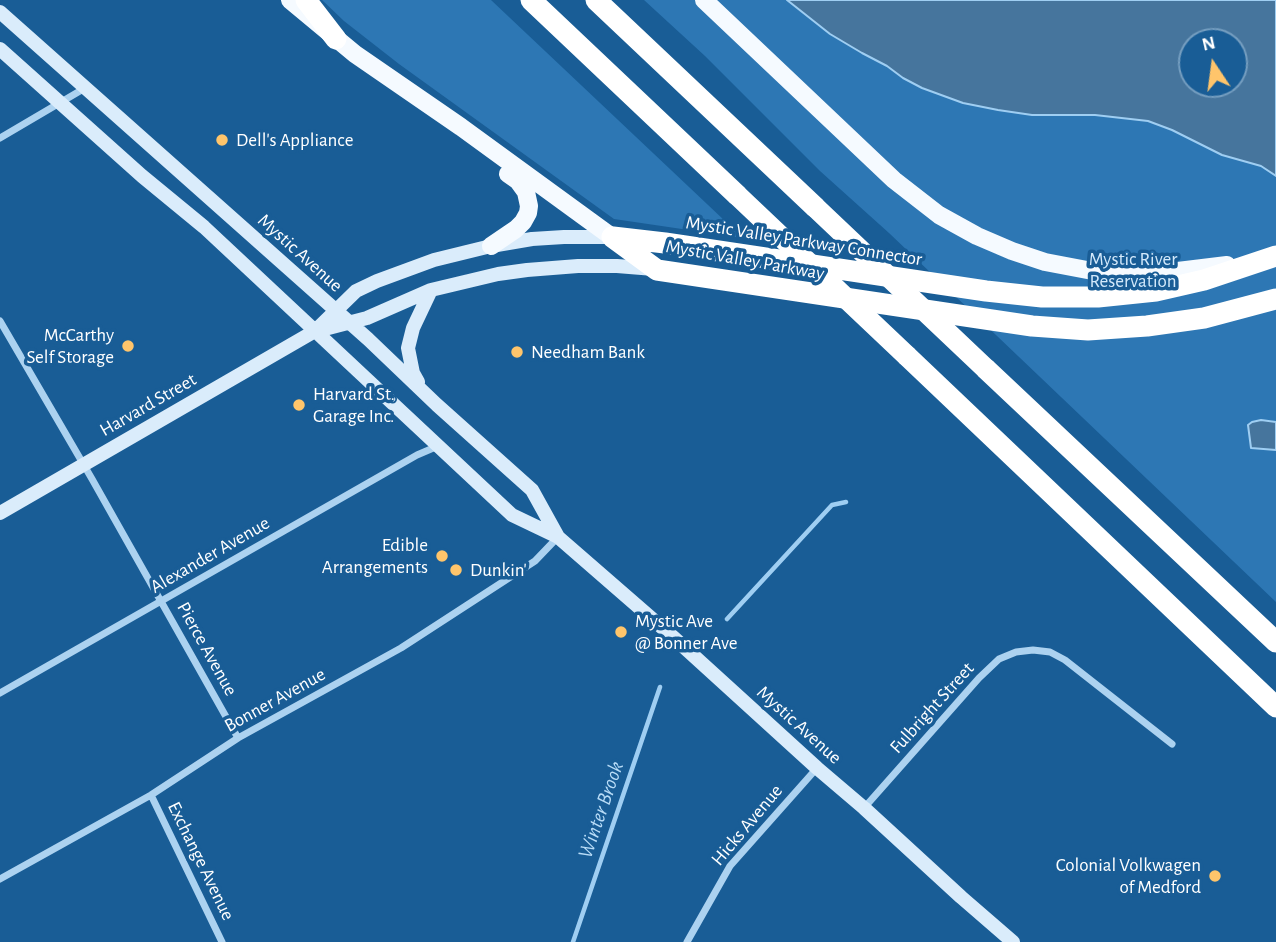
<!DOCTYPE html>
<html>
<head>
<meta charset="utf-8">
<style>
  body { margin:0 }
  #map { position:relative; width:1276px; height:942px; overflow:hidden; background:#195d96; font-family:"Alegreya Sans",sans-serif }
  canvas { display:block }
  .north { position:absolute; left:1178px; top:28px; width:70px; height:70px; box-sizing:border-box; background:#195d96; border:2px solid #759ec0; border-radius:50%; rotate:347deg; font-size:19px; font-weight:700; line-height:28px; text-align:center; color:#fff }
  .north::after { content:''; display:block; margin:auto; width:24px; height:32px; background:#ffc56b; clip-path:polygon(50% 0,100% 100%,50% 72%,0 100%) }
</style>
</head>
<body>
<div id="map">
<canvas width="1276" height="942"></canvas>
<div class="north">N</div>
</div>
<script>
const ctx = document.querySelector('canvas').getContext('2d');
ctx.lineJoin = 'round';
function fillPath(path, color) {
  ctx.fillStyle = color;
  ctx.fill(path, 'evenodd');
}
function toPath(rows) {
  const path = new Path2D();
  for (const r of rows) {
    path.moveTo(r[0], r[1]);
    for (let i = 2; i < r.length; i += 2) path.lineTo(r[i], r[i + 1]);
  }
  return path;
}
function strokePath(path, color, width, dash) {
  ctx.strokeStyle = color;
  ctx.lineWidth = width;
  ctx.lineCap = dash ? 'butt' : 'round';
  ctx.setLineDash(dash || []);
  ctx.stroke(path);
}
function write(font, color, halo, rows, align = 'center') {
  ctx.font = font + ' "Alegreya Sans",sans-serif';
  ctx.lineWidth = 7;
  ctx.setLineDash([]);
  ctx.textBaseline = 'middle';
  ctx.strokeStyle = halo;
  ctx.fillStyle = color;
  for (const [text, x, y, turn = 0] of rows) {
    ctx.save();
    ctx.translate(x, y);
    ctx.rotate((+turn || 0) * Math.PI / 180);
    ctx.textAlign = isNaN(turn) ? turn : align;
    if (halo) ctx.strokeText(text, 0, 0);
    ctx.fillText(text, 0, 0);
    ctx.restore();
  }
}
fillPath(toPath([
  [322,0,491,0,743,238,614,219,399,64,344,21],
  [644,0,787,0,830,34,862,53,887,66,903,78,922,88,963,103,998,110,1032,115,1095,115,1148,121,1172,130,1222,155,1261,166,1276,176,1276,422,1269,420,1252,422,1273,450,1276,450,1276,602,889,233,820,171,705,56]
]), '#2d77b4');
const water = toPath([
  [787,0,1276,0,1276,176,1261,166,1222,155,1172,130,1148,121,1095,115,1032,115,998,110,963,103,922,88,903,78,887,66,862,53,830,34,787,0],
  [1234,42,1234,84,1192,84,1192,42,1234,42],
  [1261,420,1276,422,1276,450,1251,448,1248,425,1252,422,1261,420]
]);
fillPath(water, '#46759d');
strokePath(water, '#9fcef2', 2);
strokePath(toPath([
  [727,619,832,505,846,502],
  [573,942,660,687]
]), '#9fcef2', 4.5);
strokePath(toPath([
  [0,138,85,88],
  [0,321,92,479,238,738],
  [0,693,417,455,438,446],
  [151,795,222,942],
  [864,808,979,678,999,659,1016,652,1033,650,1050,652,1065,660,1172,744],
  [0,879,151,795,238,738,401,648,535,561,558,537],
  [687,942,730,866,817,768]
]), '#acd2f0', 7);
strokePath(toPath([
  [0,12,368,339,437,405,532,490,558,537],
  [0,49,142,176,204,227,512,515,558,537,673,637,817,768,864,808,961,897,1013,942],
  [317,331,367,318,431,290,498,274,527,270,578,266,617,266,654,269],
  [418,382,413,373,408,348,413,328,431,290],
  [0,513,315,331,356,291,377,281,434,260,491,246,532,239,564,237,612,237]
]), '#daecfb', 14);
strokePath(toPath([
  [290,0,355,54,461,127,612,237],
  [704,0,894,180,939,215,977,236,1012,251,1045,262,1103,273,1153,274,1227,265],
  [491,246,516,229,523,222,528,213,529,206,526,192,518,181,508,174]
]), '#f5faff', 18);
strokePath(toPath([
  [306,0,336,39],
  [531,0,737,195],
  [596,0,815,207],
  [612,237,657,270,1032,326,1088,330,1147,326,1204,318,1276,299],
  [613,237,665,243,986,291,1042,297,1098,297,1156,291,1204,280,1276,256],
  [907,356,1276,707],
  [986,369,1276,642]
]), '#fff', 21);
strokePath(toPath([
  [737,195,907,356],
  [815,207,986,369]
]), '#fff', 21);
for (const [x, y, r, color] of [
  [222,140,7,"#ffc56b"],
  [128,346,7,"#ffc56b"],
  [517,352,7,"#ffc56b"],
  [299,405,7,"#ffc56b"],
  [442,556,7,"#ffc56b"],
  [456,570,7,"#ffc56b"],
  [621,632,7,"#ffc56b"],
  [1215,876,7,"#ffc56b"]
]) {
  const dot = new Path2D();
  dot.arc(x, y, r, 0, 2 * Math.PI);
  ctx.fillStyle = color;
  ctx.fill(dot);
  strokePath(dot, '#195d96', 2.5);
}
write('19px', '#fff', '#195d96', [
  ["Dell's Appliance",236,140],
  ["McCarthy",114,335,"right"],
  ["Self Storage",114,357,"right"],
  ["Needham Bank",531,352],
  ["Harvard St.",313,394],
  ["Garage Inc.",313,416],
  ["Edible",428,545,"right"],
  ["Arrangements",428,567,"right"],
  ["Dunkin'",470,570],
  ["Mystic Ave",635,621],
  ["@ Bonner Ave",635,643],
  ["Colonial Volkwagen",1201,865,"right"],
  ["of Medford",1201,887,"right"]
], 'left');
write('19px', '#fff', '#195d96', [
  ["Mystic Valley Parkway Connector",804,241,9],
  ["Mystic Avenue",300,253,42],
  ["Mystic Valley Parkway",745,260,10],
  ["Harvard Street",148,405,-30],
  ["Alexander Avenue",210,555,-30],
  ["Pierce Avenue",207,649,61],
  ["Bonner Avenue",275,700,-29],
  ["Fulbright Street",932,708,-48],
  ["Mystic Avenue",799,725,42],
  ["Hicks Avenue",747,825,-50],
  ["Exchange Avenue",201,861,64]
]);
write('19px', '#d3e9fb', '#195d96', [
  ["Mystic River",1133,259],
  ["Reservation",1133,281]
]);
write('italic 21px', '#b8dcf7', '#195d96', [
  ["Winter Brook",601,810,-71]
]);
</script>
</body>
</html>
